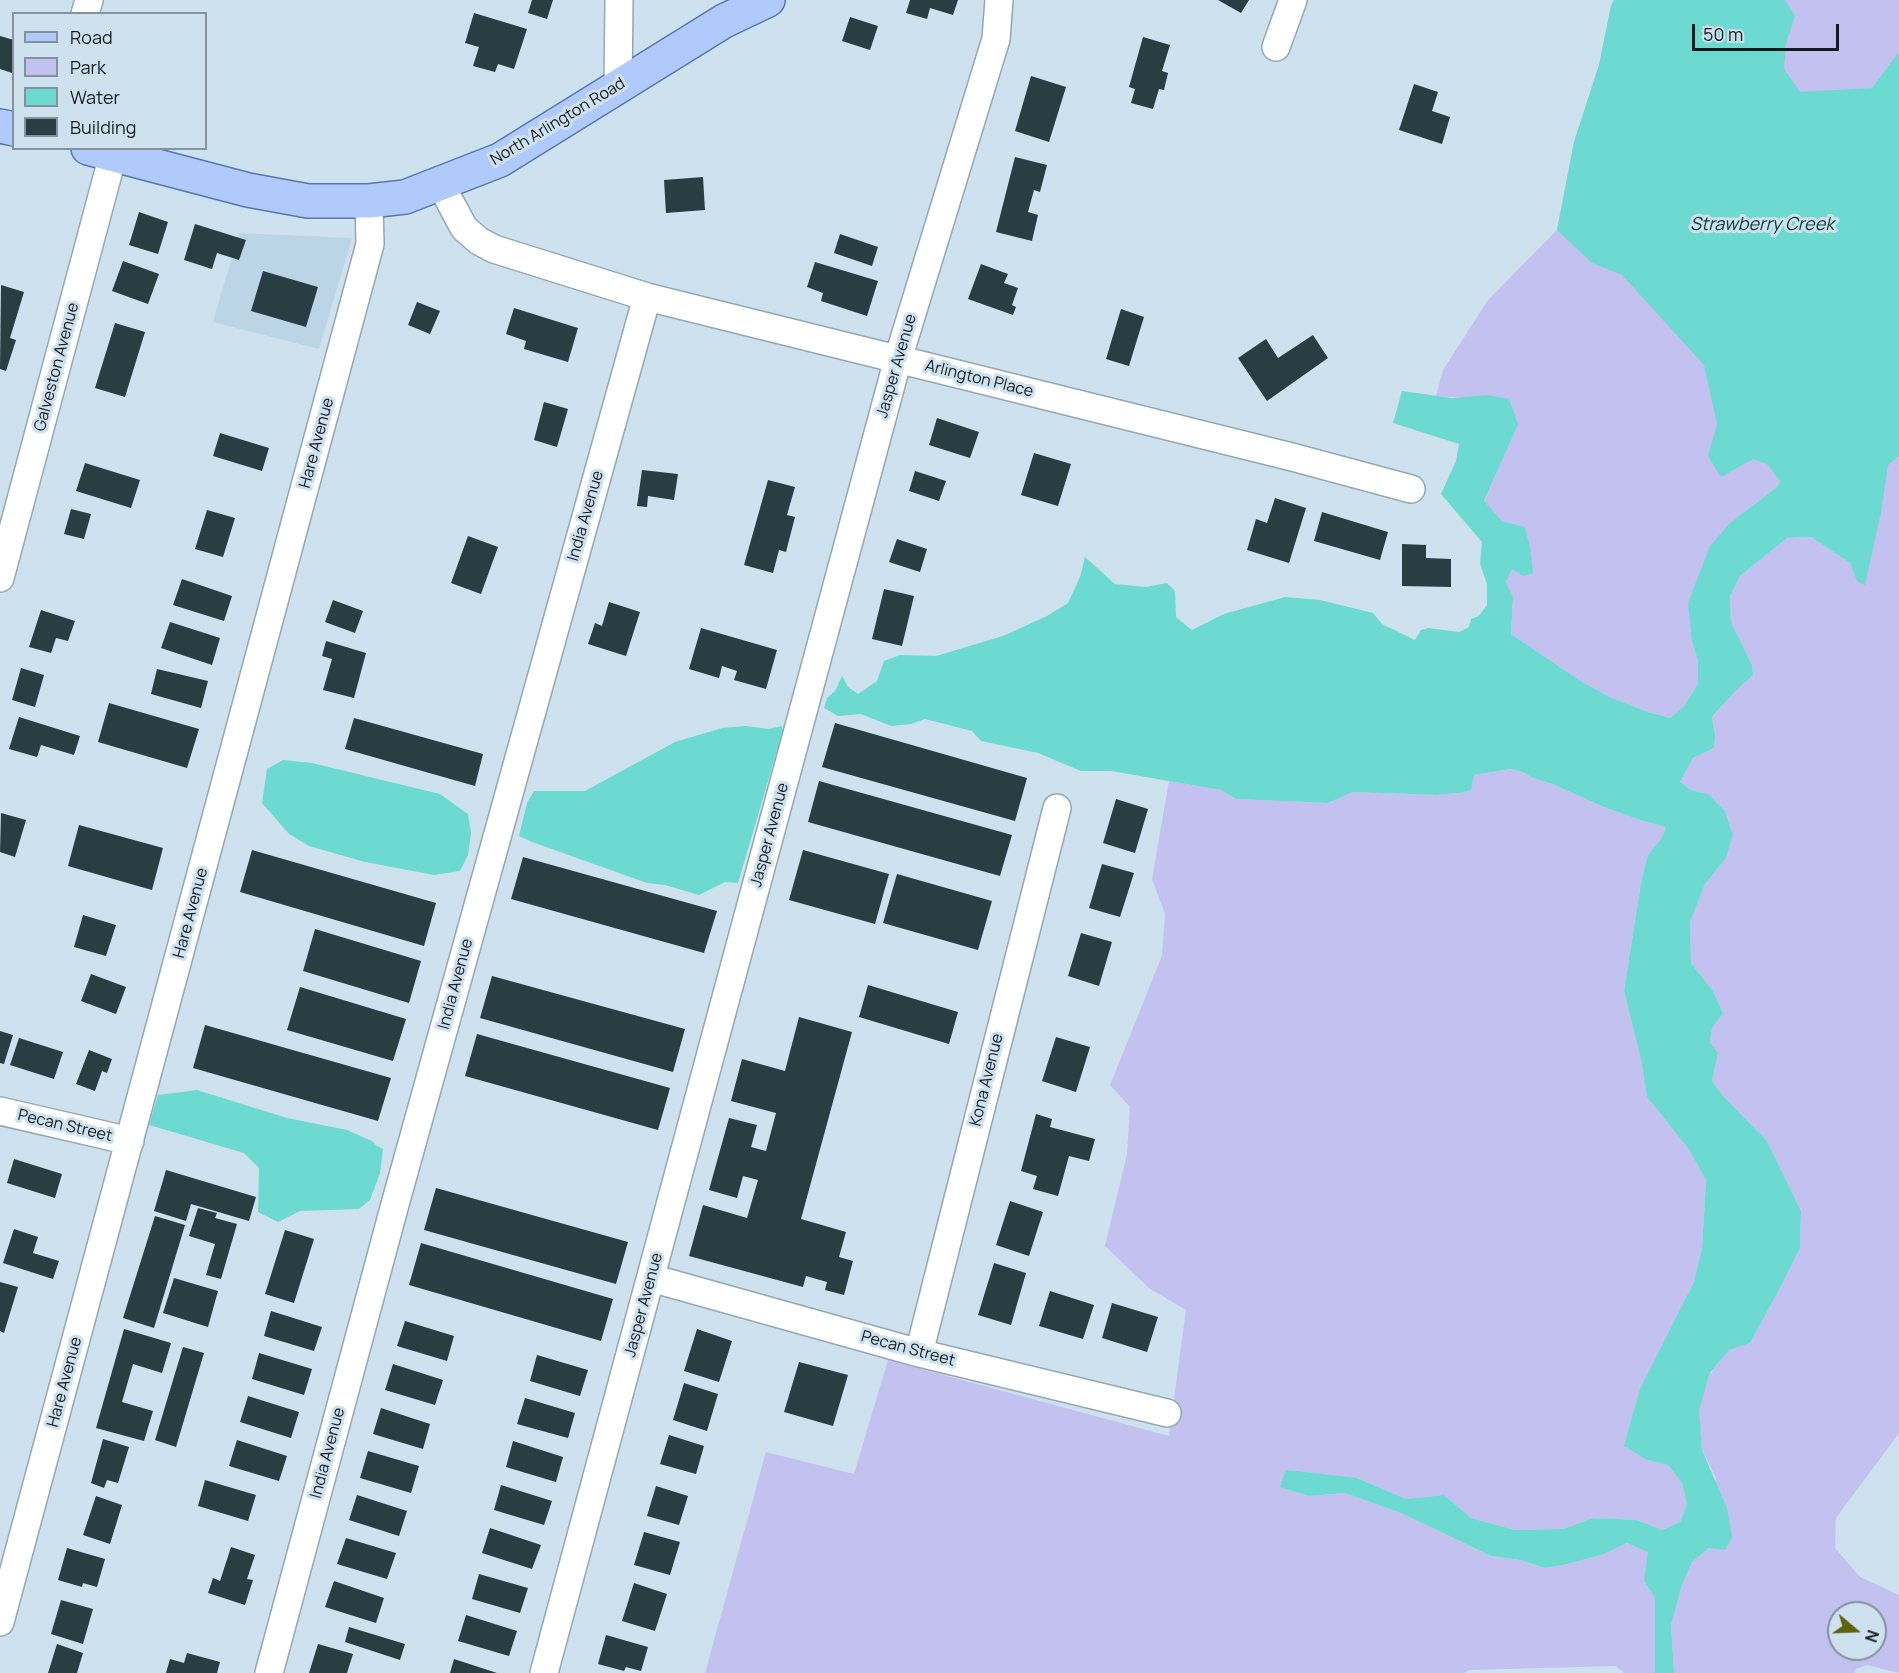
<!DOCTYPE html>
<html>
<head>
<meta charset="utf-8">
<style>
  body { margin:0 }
  #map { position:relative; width:1899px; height:1673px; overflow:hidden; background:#cee1ef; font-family:Manrope,sans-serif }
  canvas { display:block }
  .legend { position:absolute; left:12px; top:12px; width:195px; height:138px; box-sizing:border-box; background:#cee1ef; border:2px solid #84929c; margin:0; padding:8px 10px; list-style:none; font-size:18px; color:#141b1f }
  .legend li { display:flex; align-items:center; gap:12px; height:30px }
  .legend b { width:30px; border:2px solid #84929c }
  .north { position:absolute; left:1827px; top:1601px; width:60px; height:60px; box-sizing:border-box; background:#cee1ef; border:2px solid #84929c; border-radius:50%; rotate:109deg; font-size:16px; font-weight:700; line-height:24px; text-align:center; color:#141b1f }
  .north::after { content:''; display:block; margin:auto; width:21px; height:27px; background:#5b6507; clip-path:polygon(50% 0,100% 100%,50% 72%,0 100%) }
  .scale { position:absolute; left:1692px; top:24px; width:147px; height:27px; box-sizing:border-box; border:3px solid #141b1f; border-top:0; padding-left:8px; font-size:18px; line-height:21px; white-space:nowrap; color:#141b1f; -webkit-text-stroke:4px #cee1ef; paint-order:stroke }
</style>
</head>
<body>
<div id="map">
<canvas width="1899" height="1673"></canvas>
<ul class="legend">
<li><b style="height:8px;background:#b0cbfb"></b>Road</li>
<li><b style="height:16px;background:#c2c1ef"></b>Park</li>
<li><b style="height:16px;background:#6ddad1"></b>Water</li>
<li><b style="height:16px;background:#293e42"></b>Building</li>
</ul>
<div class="north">N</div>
<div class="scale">50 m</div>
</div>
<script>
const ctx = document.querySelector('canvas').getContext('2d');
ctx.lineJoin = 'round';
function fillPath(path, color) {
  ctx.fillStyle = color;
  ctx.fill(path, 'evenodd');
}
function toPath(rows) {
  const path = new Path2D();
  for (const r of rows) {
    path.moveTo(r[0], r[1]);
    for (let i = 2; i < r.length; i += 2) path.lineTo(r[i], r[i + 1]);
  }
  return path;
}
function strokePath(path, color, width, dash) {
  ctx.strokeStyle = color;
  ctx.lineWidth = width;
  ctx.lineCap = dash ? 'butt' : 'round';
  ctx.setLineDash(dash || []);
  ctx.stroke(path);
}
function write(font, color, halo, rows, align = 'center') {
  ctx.font = font + ' Manrope,sans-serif';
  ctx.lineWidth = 6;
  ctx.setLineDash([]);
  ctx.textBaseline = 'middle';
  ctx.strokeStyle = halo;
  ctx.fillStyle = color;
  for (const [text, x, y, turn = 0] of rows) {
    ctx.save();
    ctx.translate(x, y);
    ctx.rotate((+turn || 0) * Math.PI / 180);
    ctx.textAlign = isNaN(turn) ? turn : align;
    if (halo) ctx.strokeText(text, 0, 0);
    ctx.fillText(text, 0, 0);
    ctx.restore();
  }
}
fillPath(toPath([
  [239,233,352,238,319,349,213,322]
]), '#bbd4e6');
fillPath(toPath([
  [1614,0,1780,481,1777,487,1730,523,1692,641,1698,661,1698,684,1684,706,1670,718,1648,712,1609,697,1579,680,1511,634,1513,597,1506,583,1525,527,1502,521,1484,502,1517,424,1488,395,1465,398,1436,396,1443,370,1488,300,1557,230,1574,142,1599,65,1611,6],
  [1684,0,1899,0,1899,1433,1836,1518,1835,1548,1860,1577,1899,1595,1899,1673,1867,1665,1856,1669,1855,1673,1674,1673,1671,1625,1682,1585,1692,1562,1709,1548,1716,1478,1702,1450,1698,1410,1710,1374,1729,1349,1750,1343,1778,1292,1800,1248,1801,1211,1767,1141,1723,1096,1712,1081,1718,1053,1710,1042,1712,1027,1723,1013,1713,991,1691,963,1690,922,1705,884,1726,858,1733,835,1725,811,1708,794,1691,790,1680,782,1693,758,1714,748,1715,735,1712,718,1736,689,1753,675,1752,665,1731,622,1730,596,1740,576,1787,538,1811,537,1850,563,1857,581],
  [1839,1613,1875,1613,1875,1649,1839,1649],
  [1511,769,1523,772,1531,777,1552,784,1604,807,1643,821,1666,827,1661,839,1648,855,1642,877,1624,990,1641,1060,1647,1097,1688,1148,1706,1180,1702,1248,1694,1282,1675,1322,1647,1460,1668,1465,1682,1483,1687,1505,1680,1522,1662,1530,1637,1520,1593,1518,1563,1529,1515,1530,1471,1518,1444,1495,1406,1499,1357,1478,1280,1486,1309,1496,1345,1493,1401,1513,1491,1556,1520,1560,1545,1568,1568,1564,1604,1554,1627,1543,1649,1552,1644,1581,1655,1598,1655,1673,1624,1673,1616,1666,1469,1670,1464,1673,705,1673,766,1452,854,1474,888,1360,1169,1436,1186,1310,1149,1288,1105,1246,1127,1154,1130,1107,1110,1085,1162,956,1165,914,1152,879,1169,781,1221,790,1236,799,1328,803,1353,792,1436,795,1459,793,1471,782,1474,775]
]), '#c2c1ef');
fillPath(toPath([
  [1614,0,1785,0,1795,16,1786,43,1784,69,1800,92,1872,88,1899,52,1899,456,1888,465,1881,512,1865,585,1857,581,1850,563,1811,537,1787,538,1740,576,1730,596,1731,622,1752,665,1753,675,1736,690,1712,717,1715,735,1714,748,1693,758,1680,782,1691,790,1708,794,1725,811,1733,835,1726,858,1705,884,1690,922,1691,963,1713,991,1723,1013,1712,1028,1710,1042,1718,1053,1712,1081,1723,1096,1767,1141,1801,1211,1800,1248,1778,1292,1750,1343,1729,1350,1710,1373,1699,1410,1702,1450,1727,1508,1732,1537,1725,1550,1709,1548,1692,1562,1682,1585,1671,1625,1674,1673,1655,1673,1655,1598,1644,1581,1648,1552,1627,1543,1604,1554,1568,1564,1545,1568,1520,1560,1491,1556,1401,1513,1345,1493,1309,1496,1280,1487,1286,1470,1357,1478,1406,1499,1444,1495,1471,1518,1515,1530,1563,1529,1593,1518,1637,1520,1662,1530,1680,1522,1687,1505,1682,1483,1668,1465,1647,1460,1624,1446,1640,1389,1694,1282,1702,1248,1706,1180,1688,1148,1647,1097,1641,1060,1624,990,1642,877,1648,855,1661,839,1666,827,1643,821,1604,807,1552,784,1531,777,1523,772,1511,769,1474,775,1471,790,1459,793,1436,795,1353,792,1328,803,1236,799,1221,790,1111,771,1081,771,1038,753,981,741,972,731,925,719,911,724,891,726,861,714,838,716,824,708,827,698,835,691,842,676,848,687,858,694,877,681,884,661,900,655,936,656,1003,636,1047,616,1068,603,1080,577,1085,557,1115,584,1146,587,1167,583,1175,591,1176,617,1192,630,1224,614,1285,597,1320,600,1373,613,1382,624,1415,640,1421,630,1428,628,1459,632,1469,627,1471,619,1479,616,1487,605,1487,584,1480,564,1482,542,1441,494,1456,461,1459,444,1393,423,1402,391,1452,398,1488,395,1509,399,1518,424,1484,501,1502,521,1525,527,1530,547,1533,573,1523,576,1512,569,1506,582,1513,597,1511,634,1579,680,1609,697,1648,712,1670,718,1684,706,1698,684,1698,661,1692,641,1688,603,1710,546,1730,523,1777,487,1780,481,1767,464,1753,459,1721,477,1708,456,1717,424,1704,365,1622,275,1592,263,1557,230,1574,142,1599,65,1611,6],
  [746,726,769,729,782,726,784,732,776,754,738,883,725,882,699,895,665,885,647,883,532,842,519,836,527,803,534,791,585,791,675,742,722,728],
  [283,760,312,763,440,794,468,814,471,833,468,855,460,871,434,875,365,862,309,846,289,834,262,803,267,769],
  [197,1090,287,1118,347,1130,372,1141,377,1146,383,1149,380,1173,370,1200,359,1209,300,1211,278,1222,258,1212,259,1168,244,1153,149,1125,158,1095]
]), '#6ddad1');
fillPath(toPath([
  [532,0,553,0,547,19,528,13],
  [910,0,958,0,953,15,930,8,927,19,906,13],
  [1218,0,1249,0,1241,13],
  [474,13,527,29,514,69,498,64,495,72,473,66,479,47,465,43],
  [850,17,878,26,870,50,842,41],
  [0,36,14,40,12,73,0,69],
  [1143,37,1170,45,1162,71,1168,73,1164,90,1159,89,1153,109,1131,103,1135,89,1129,87],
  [1031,76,1066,87,1049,142,1015,131],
  [1414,84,1438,92,1432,111,1450,117,1442,144,1399,130],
  [1015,157,1047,165,1040,192,1034,190,1028,212,1038,215,1032,241,996,232],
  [703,177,705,210,666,213,664,180],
  [139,212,168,222,158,254,129,245],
  [195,224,246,240,239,260,217,253,212,269,184,260],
  [840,234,878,247,872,266,834,253],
  [123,261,159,274,148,304,112,291],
  [815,262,878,281,867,316,821,301,823,293,807,287],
  [981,264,1008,274,1004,283,1018,288,1012,305,1016,307,1013,315,968,299],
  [263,271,318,287,306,327,251,311],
  [1,285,24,292,10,338,16,340,6,371,0,369],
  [417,302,440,311,430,334,408,325],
  [514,308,578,328,568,362,524,349,526,341,506,334],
  [1121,309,1144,317,1129,366,1106,359],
  [115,323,145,332,125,397,95,388],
  [1313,335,1328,358,1267,401,1238,358,1266,339,1278,358],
  [544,402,568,409,557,447,534,440],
  [937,418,979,432,970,458,929,445],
  [220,433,269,448,262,471,213,456],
  [1034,453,1071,464,1058,506,1021,495],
  [85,463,140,480,131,508,76,491],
  [642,470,678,474,674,500,648,496,647,507,637,506],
  [915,471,946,481,939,501,909,491],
  [768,480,795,487,787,515,795,517,786,552,779,550,773,573,744,565],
  [1275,498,1306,508,1289,563,1247,550,1256,519,1267,523],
  [71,509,91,514,84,539,64,534],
  [207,510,235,518,223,557,195,549],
  [1322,512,1388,532,1380,560,1314,541],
  [468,536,498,547,481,594,451,583],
  [897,539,927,549,920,572,889,562],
  [1402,544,1426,545,1426,558,1451,559,1451,587,1402,586],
  [182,579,232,596,224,621,173,605],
  [884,589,914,596,902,646,872,639],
  [333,600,363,611,355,633,325,622],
  [609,602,640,612,626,656,588,644,595,623,602,626],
  [41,610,75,621,68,641,56,638,51,653,29,647],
  [170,622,220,638,212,665,161,648],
  [701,628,777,650,766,689,734,680,737,671,722,666,719,678,689,669],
  [326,641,366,653,354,698,323,690,332,659,322,656],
  [21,668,44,675,35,707,12,700],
  [157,669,208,681,201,708,151,694],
  [109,703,199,729,187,768,98,742],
  [19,717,80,736,74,755,41,745,37,757,9,749],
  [354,718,483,754,475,786,345,749],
  [835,723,1027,778,1015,821,822,767],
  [819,781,1012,835,1000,876,808,822],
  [1116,799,1148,809,1135,853,1103,843],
  [1,813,26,820,15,857,0,852],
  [79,825,163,848,152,890,68,866],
  [252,850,436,903,424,946,240,892],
  [803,850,889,874,875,924,789,900],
  [523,857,717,911,704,953,511,899],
  [1102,864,1134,873,1120,917,1089,908],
  [897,874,992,901,978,950,883,923],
  [83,915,116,925,106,956,74,947],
  [315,929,421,961,409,1003,303,971],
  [1081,933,1112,942,1099,986,1068,976],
  [91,974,126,987,116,1014,81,1001],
  [492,976,685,1029,673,1072,480,1018],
  [868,985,958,1012,949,1044,859,1017],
  [300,987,406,1019,393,1061,287,1030],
  [799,1017,852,1032,801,1219,846,1232,839,1257,853,1261,844,1295,825,1290,827,1282,806,1276,803,1287,689,1256,703,1205,747,1218,758,1180,743,1176,737,1198,709,1190,729,1118,757,1125,751,1147,766,1151,776,1113,731,1101,742,1059,785,1071],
  [205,1025,391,1078,378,1121,193,1068],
  [0,1031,13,1035,4,1064,0,1063],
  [477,1034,670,1088,658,1130,465,1076],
  [1056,1037,1090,1047,1076,1092,1042,1081],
  [19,1038,63,1052,54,1079,10,1065],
  [89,1050,112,1059,107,1073,102,1071,95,1091,76,1084],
  [1036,1114,1052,1119,1050,1127,1095,1139,1089,1161,1069,1156,1058,1196,1033,1189,1037,1176,1021,1171],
  [14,1159,62,1174,55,1198,7,1183],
  [166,1170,256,1197,249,1221,191,1204,186,1221,154,1211],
  [436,1188,628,1242,616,1284,424,1230],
  [1010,1201,1043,1212,1029,1256,996,1245],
  [198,1208,217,1213,215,1218,237,1224,221,1279,206,1275,215,1244,189,1236],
  [155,1216,185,1225,154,1328,123,1318],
  [14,1229,38,1237,33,1253,59,1261,53,1279,3,1263],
  [285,1230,314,1239,294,1303,265,1294],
  [421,1243,613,1299,601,1341,409,1285],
  [994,1263,1026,1273,1011,1325,978,1315],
  [174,1278,218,1291,208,1327,163,1313],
  [0,1282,18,1287,4,1333,0,1331],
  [1050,1291,1094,1305,1083,1339,1039,1326],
  [1112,1303,1158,1317,1147,1352,1102,1338],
  [271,1311,322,1327,314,1351,264,1336],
  [405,1321,454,1336,447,1361,397,1346],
  [124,1329,171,1343,162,1373,133,1364,122,1402,153,1411,144,1441,96,1428],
  [697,1329,732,1341,719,1382,684,1371],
  [183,1347,204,1353,176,1447,155,1440],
  [259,1353,312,1369,304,1395,252,1379],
  [537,1355,588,1370,580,1396,530,1381],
  [799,1362,848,1375,833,1426,784,1412],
  [393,1364,443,1380,435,1405,385,1390],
  [684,1383,718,1394,707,1431,673,1420],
  [248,1396,299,1412,291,1438,240,1422],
  [525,1398,575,1413,568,1438,517,1424],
  [381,1408,430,1424,423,1449,373,1434],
  [669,1435,704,1446,696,1474,660,1464],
  [103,1439,129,1447,118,1483,107,1480,104,1488,91,1483],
  [237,1440,287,1456,279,1481,229,1466],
  [513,1441,563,1457,556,1482,506,1467],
  [368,1451,419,1466,411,1493,360,1478],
  [205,1480,256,1495,248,1521,198,1506],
  [501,1485,552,1501,544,1525,494,1510],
  [656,1486,688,1496,679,1525,647,1516],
  [357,1495,407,1511,399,1536,349,1520],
  [96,1496,122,1505,110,1544,83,1535],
  [490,1528,541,1545,532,1569,482,1553],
  [644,1532,680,1542,670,1575,634,1565],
  [346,1538,396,1553,387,1579,337,1564],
  [231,1547,255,1555,247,1579,253,1580,245,1605,208,1593,213,1578,220,1581],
  [67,1548,105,1559,97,1587,83,1583,82,1587,58,1580],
  [479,1574,528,1588,520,1613,472,1599],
  [334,1581,384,1598,376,1623,325,1607],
  [634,1583,667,1594,655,1631,622,1621],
  [61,1600,93,1609,83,1644,51,1634],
  [466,1615,517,1631,509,1656,458,1641],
  [349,1627,405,1644,400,1660,345,1642],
  [606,1635,648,1647,641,1671,626,1667,624,1671,598,1664],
  [57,1644,83,1653,77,1673,48,1673],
  [318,1644,353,1654,347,1673,309,1673],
  [187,1653,220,1662,217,1673,166,1673,170,1659,184,1663],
  [454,1659,497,1673,450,1673]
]), '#293e42');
const minor = toPath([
  [85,14,89,0],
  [1276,47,1293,0],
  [618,87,619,0],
  [441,185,464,228,479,241,494,249,647,297,1292,457,1411,489],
  [0,578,113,155],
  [0,1111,130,1141],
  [651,1278,919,1353,1167,1413],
  [919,1353,1057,808],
  [0,1622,370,244,369,201],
  [269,1673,394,1208,647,297],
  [544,1673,898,359,996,39,999,0]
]);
const major = toPath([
  [0,126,14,129],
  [88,148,248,190,308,201,369,201,405,197,500,160,724,21,768,0]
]);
strokePath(minor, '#94a7b3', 30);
strokePath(major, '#5877ad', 36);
strokePath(minor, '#fff', 27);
strokePath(major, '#b0cbfb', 33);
write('16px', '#141b1f', '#cee1ef', [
  ["North Arlington Road",558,122,-31],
  ["Jasper Avenue",897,366,-74],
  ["Galveston Avenue",57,367,-75],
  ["Arlington Place",979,379,14],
  ["Hare Avenue",317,443,-75],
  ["India Avenue",586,516,-74],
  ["Jasper Avenue",770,835,-75],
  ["Hare Avenue",191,913,-75],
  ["India Avenue",456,984,-75],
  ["Kona Avenue",987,1080,-76],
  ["Pecan Street",65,1126,13],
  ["Jasper Avenue",644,1305,-75],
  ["Pecan Street",908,1349,15],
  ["Hare Avenue",65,1382,-75],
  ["India Avenue",328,1453,-75]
]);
write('italic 18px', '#063c39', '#cee1ef', [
  ["Strawberry Creek",1762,225]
]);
</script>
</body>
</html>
